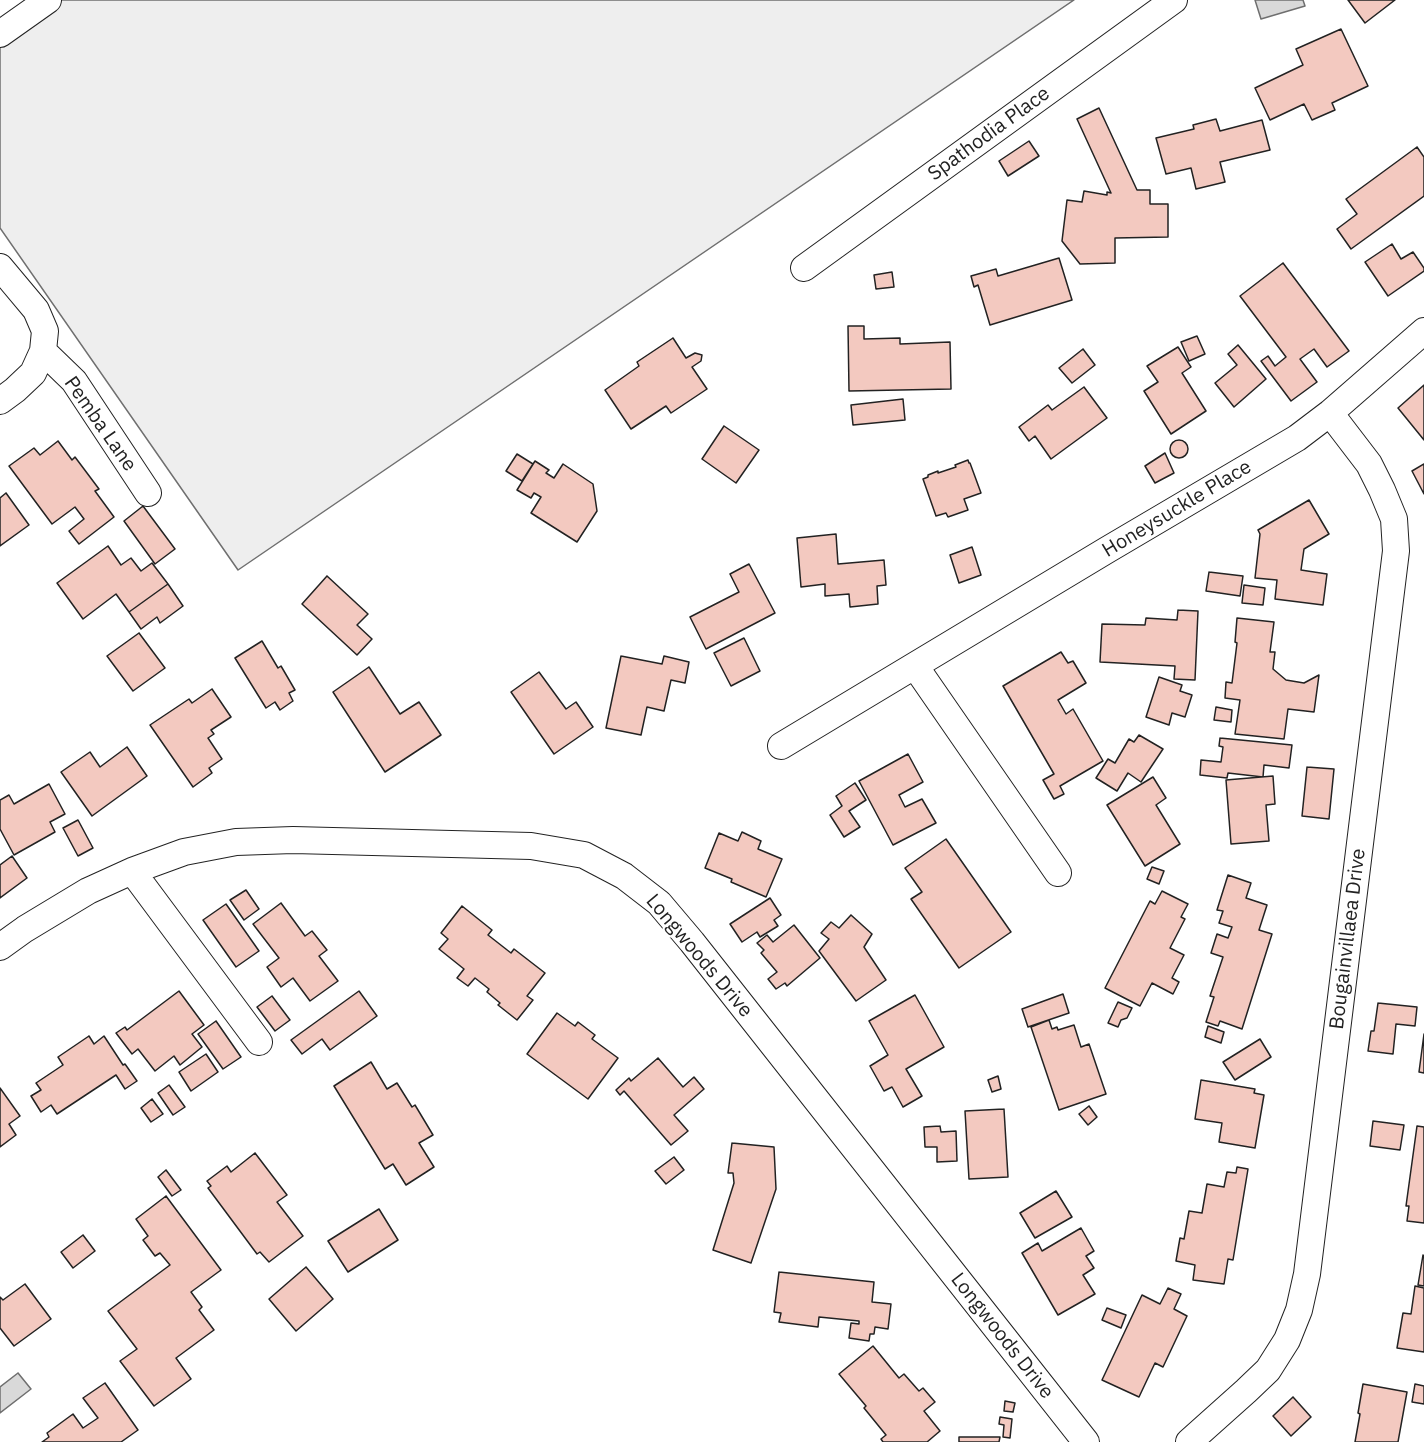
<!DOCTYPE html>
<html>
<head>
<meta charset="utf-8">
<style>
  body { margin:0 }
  canvas { display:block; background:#fff }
</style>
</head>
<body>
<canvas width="1424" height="1442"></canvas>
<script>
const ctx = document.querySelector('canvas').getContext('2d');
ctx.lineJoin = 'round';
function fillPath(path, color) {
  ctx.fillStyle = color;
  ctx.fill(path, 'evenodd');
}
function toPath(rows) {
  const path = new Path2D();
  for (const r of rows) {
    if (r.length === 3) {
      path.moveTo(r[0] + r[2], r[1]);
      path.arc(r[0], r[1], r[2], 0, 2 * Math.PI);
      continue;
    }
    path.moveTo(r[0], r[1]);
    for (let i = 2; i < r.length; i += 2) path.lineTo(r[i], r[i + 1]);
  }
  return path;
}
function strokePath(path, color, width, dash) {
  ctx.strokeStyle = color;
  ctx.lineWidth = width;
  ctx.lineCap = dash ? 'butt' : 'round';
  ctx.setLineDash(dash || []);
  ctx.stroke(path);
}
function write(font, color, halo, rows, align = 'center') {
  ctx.font = font + ' "IBM Plex Sans",sans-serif';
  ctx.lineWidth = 4.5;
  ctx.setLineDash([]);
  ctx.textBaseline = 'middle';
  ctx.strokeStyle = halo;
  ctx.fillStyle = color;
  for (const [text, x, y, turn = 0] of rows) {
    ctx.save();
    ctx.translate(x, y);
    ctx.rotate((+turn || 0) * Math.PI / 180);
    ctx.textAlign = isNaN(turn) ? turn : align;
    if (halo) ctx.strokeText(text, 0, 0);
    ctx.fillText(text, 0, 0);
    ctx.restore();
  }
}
const green = toPath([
  [48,0,1074,0,238,570,0,228,0,34,48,0]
]);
fillPath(green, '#eee');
strokePath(green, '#6f6f6f', 1.5);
const water = toPath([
  [1255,0,1303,0,1305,6,1261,19,1255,0],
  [18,1373,31,1389,0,1413,0,1387,18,1373]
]);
fillPath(water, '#d9d9d9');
strokePath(water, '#6f6f6f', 1.5);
const building = toPath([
  [1348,0,1395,0,1365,23,1348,0],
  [1341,29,1368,86,1332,103,1335,110,1312,120,1304,104,1270,120,1255,88,1303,65,1296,49,1341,29],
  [1099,108,1137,190,1150,190,1150,204,1168,204,1168,237,1115,238,1115,263,1080,264,1062,241,1067,200,1082,202,1084,191,1107,195,1107,192,1111,193,1077,119,1099,108],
  [1216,119,1220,131,1262,120,1270,150,1220,162,1225,182,1196,189,1191,168,1166,174,1156,138,1194,129,1193,125,1216,119],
  [1029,141,1039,156,1008,176,999,161,1029,141],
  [1417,147,1424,157,1424,196,1351,249,1337,229,1357,214,1346,199,1417,147],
  [1392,244,1401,259,1413,252,1424,268,1424,271,1388,296,1365,262,1392,244],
  [1059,258,1072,300,990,325,978,285,974,287,971,276,996,269,998,276,1059,258],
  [1283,263,1349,351,1327,367,1314,349,1300,359,1317,382,1291,401,1261,361,1268,356,1275,366,1286,357,1240,296,1283,263],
  [892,272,894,287,876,289,874,275,892,272],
  [848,326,864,326,864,339,900,338,900,344,950,342,951,389,849,391,848,326],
  [1197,336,1205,354,1189,361,1181,342,1197,336],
  [673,338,686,358,695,353,702,355,701,361,692,367,707,389,671,413,666,406,631,429,605,390,639,366,637,362,673,338],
  [1238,345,1266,379,1234,407,1215,383,1237,365,1228,354,1238,345],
  [1178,347,1191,367,1182,373,1206,411,1171,434,1144,391,1158,382,1147,366,1178,347],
  [1083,349,1095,365,1072,383,1059,368,1083,349],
  [1424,385,1424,440,1398,408,1424,385],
  [1084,387,1107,418,1051,459,1035,436,1029,441,1019,427,1048,405,1052,410,1084,387],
  [903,399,905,420,853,425,851,405,903,399],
  [724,426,759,450,736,483,702,459,724,426],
  [1179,449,9],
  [58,441,72,460,75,457,99,489,95,491,114,517,79,544,69,531,84,519,75,507,52,524,9,466,34,448,40,455,58,441],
  [1165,453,1174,473,1155,483,1145,466,1165,453],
  [517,454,533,464,522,481,506,471,517,454],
  [968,460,969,463,970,463,981,493,964,499,968,510,948,517,946,513,936,516,923,479,928,477,928,475,938,471,938,473,956,467,955,465,968,460],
  [535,461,549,470,546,473,554,478,563,464,593,484,597,511,577,542,531,513,541,497,534,493,531,498,517,490,535,461],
  [1424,464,1424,494,1412,471,1424,464],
  [6,493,29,525,0,546,0,498,6,493],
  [1309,500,1329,534,1304,549,1301,570,1327,574,1323,605,1275,599,1277,580,1255,578,1260,534,1258,530,1309,500],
  [143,506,175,549,155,564,124,521,143,506],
  [836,534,838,564,884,560,886,585,877,586,878,604,850,607,849,594,825,596,825,584,801,587,797,538,836,534],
  [108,546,121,565,131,558,141,571,152,563,168,584,129,612,116,594,83,619,57,583,108,546],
  [972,547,981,575,959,583,950,555,972,547],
  [749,564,775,613,706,649,690,617,739,592,730,574,749,564],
  [1209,572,1243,576,1240,596,1206,591,1209,572],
  [327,576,368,614,357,625,372,639,357,655,302,604,327,576],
  [168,584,183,606,160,623,157,617,141,629,129,612,168,584],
  [1244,585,1265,588,1263,605,1242,603,1244,585],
  [1178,610,1198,611,1195,680,1174,679,1175,666,1100,662,1102,624,1145,625,1146,618,1177,620,1178,610],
  [1237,618,1274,622,1270,652,1275,652,1273,669,1286,680,1304,683,1319,675,1314,712,1288,709,1284,739,1235,734,1240,700,1225,698,1226,682,1232,683,1237,643,1235,642,1237,618],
  [139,633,165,668,133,691,107,656,139,633],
  [744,638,760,671,731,686,714,653,744,638],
  [262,641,278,668,281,666,295,690,289,693,293,701,280,710,275,702,266,708,235,658,262,641],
  [1061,652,1068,663,1073,661,1086,683,1058,700,1066,714,1073,709,1103,761,1060,786,1064,794,1054,799,1043,780,1054,774,1003,686,1061,652],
  [621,656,662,664,664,656,689,662,685,683,671,680,664,711,647,707,641,735,606,728,621,656],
  [369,667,400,714,419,702,441,735,385,772,333,692,369,667],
  [539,672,566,709,576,702,593,727,554,754,511,692,539,672],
  [1159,677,1182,685,1180,691,1192,695,1185,717,1172,713,1169,725,1146,717,1159,677],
  [212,689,231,717,211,730,214,734,208,738,222,759,209,768,212,773,193,787,150,725,189,699,192,703,212,689],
  [1216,707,1232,710,1231,722,1214,720,1216,707],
  [1139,735,1163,749,1141,782,1128,773,1117,791,1096,778,1108,759,1115,763,1129,739,1134,742,1139,735],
  [1220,738,1292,745,1289,768,1264,765,1263,777,1228,773,1227,778,1200,775,1201,760,1221,762,1223,747,1219,746,1220,738],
  [127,747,147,776,92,816,61,772,90,752,100,767,127,747],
  [908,754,923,782,899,795,905,807,922,799,936,823,893,845,859,781,908,754],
  [1307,767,1334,769,1329,819,1302,816,1307,767],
  [1273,776,1275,804,1266,805,1269,841,1231,844,1226,780,1273,776],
  [1153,777,1166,798,1156,805,1180,844,1145,866,1107,805,1153,777],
  [855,783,866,800,849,811,860,827,844,837,830,815,842,806,836,796,855,783],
  [49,784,65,814,50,822,55,832,14,855,0,829,0,800,9,795,14,804,49,784],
  [78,820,93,848,78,856,63,828,78,820],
  [742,832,761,841,758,849,782,859,766,897,731,882,732,879,705,868,719,833,738,841,742,832],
  [946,839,1011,932,959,968,911,899,922,892,905,868,946,839],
  [12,856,27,878,0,898,0,865,12,856],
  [1152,867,1164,871,1159,884,1147,879,1152,867],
  [1228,875,1251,883,1246,898,1267,905,1259,930,1272,934,1242,1029,1220,1021,1218,1026,1206,1022,1214,997,1210,996,1223,957,1211,953,1217,934,1228,938,1232,927,1219,923,1223,911,1217,910,1228,875],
  [246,890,259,909,244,920,230,900,246,890],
  [1162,891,1188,904,1181,917,1185,919,1170,948,1184,955,1172,978,1179,982,1173,994,1152,983,1140,1006,1105,988,1150,901,1155,904,1162,891],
  [770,898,781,915,774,920,778,926,760,937,757,932,742,942,730,924,770,898],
  [281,903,305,936,312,931,327,950,319,956,338,981,310,1001,293,978,281,987,267,967,279,958,253,924,281,903],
  [226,904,259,951,236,967,203,920,226,904],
  [462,906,492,930,488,935,511,953,514,949,545,973,527,996,533,1000,517,1020,498,1005,500,1003,487,992,489,989,475,978,468,986,457,978,464,969,439,949,448,939,441,933,462,906],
  [851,915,872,934,864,947,886,980,856,1001,819,951,829,939,821,933,831,922,839,928,851,915],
  [794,925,820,958,787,986,785,983,776,989,768,979,777,972,761,953,764,950,757,943,767,935,773,942,794,925],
  [179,991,204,1025,192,1034,202,1047,180,1065,174,1056,155,1071,138,1049,132,1054,116,1033,125,1027,127,1030,179,991],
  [359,991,377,1016,330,1050,322,1039,302,1054,291,1040,359,991],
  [1063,994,1069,1013,1028,1027,1022,1009,1063,994],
  [915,995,944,1047,906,1069,922,1096,903,1107,892,1087,884,1091,870,1066,888,1055,869,1021,915,995],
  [272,996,290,1020,275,1031,257,1007,272,996],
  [1118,1002,1132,1008,1127,1018,1121,1020,1118,1027,1108,1023,1118,1002],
  [1378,1003,1417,1007,1415,1026,1396,1024,1393,1054,1368,1051,1371,1031,1374,1031,1378,1003],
  [557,1013,575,1026,578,1022,595,1035,592,1039,618,1058,588,1099,527,1054,557,1013],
  [1049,1020,1052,1029,1057,1027,1058,1030,1074,1025,1081,1047,1089,1044,1106,1094,1059,1110,1031,1027,1049,1020],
  [216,1021,241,1057,223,1069,198,1034,216,1021],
  [1208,1026,1224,1032,1221,1043,1205,1037,1208,1026],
  [1424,1034,1424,1073,1419,1072,1424,1034],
  [89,1036,94,1044,104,1036,123,1065,125,1064,137,1081,125,1089,116,1075,57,1114,51,1105,41,1112,31,1096,41,1090,36,1083,63,1065,58,1057,89,1036],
  [1260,1039,1271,1057,1235,1080,1223,1062,1260,1039],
  [206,1054,218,1072,191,1091,179,1072,206,1054],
  [658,1058,683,1087,694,1077,704,1089,674,1115,688,1131,671,1145,624,1091,620,1095,616,1090,629,1078,631,1081,658,1058],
  [371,1062,387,1089,397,1083,412,1107,415,1105,433,1135,419,1143,434,1167,406,1185,393,1164,385,1169,334,1086,371,1062],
  [998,1076,1001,1089,992,1092,988,1080,998,1076],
  [1201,1080,1255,1089,1254,1093,1264,1095,1255,1148,1219,1142,1222,1123,1195,1119,1201,1080],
  [169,1085,185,1107,173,1115,158,1093,169,1085],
  [0,1088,20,1116,9,1124,16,1135,0,1147,0,1088],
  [152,1099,163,1114,151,1122,141,1108,152,1099],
  [1089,1106,1097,1117,1088,1125,1079,1114,1089,1106],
  [1004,1109,1008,1177,969,1179,965,1111,1004,1109],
  [1373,1121,1404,1125,1400,1150,1370,1146,1373,1121],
  [940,1126,941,1132,956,1131,957,1161,937,1162,937,1147,925,1147,924,1127,940,1126],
  [1417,1126,1424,1127,1424,1223,1407,1221,1409,1206,1406,1206,1417,1126],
  [732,1143,774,1147,776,1189,751,1263,713,1250,734,1183,733,1173,728,1173,732,1143],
  [255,1153,287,1195,277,1202,303,1236,269,1262,260,1252,257,1254,208,1188,211,1186,207,1181,227,1166,231,1172,255,1153],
  [674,1157,684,1170,666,1184,655,1171,674,1157],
  [1237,1167,1248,1169,1233,1260,1228,1259,1224,1284,1193,1280,1195,1265,1176,1261,1180,1238,1184,1239,1189,1211,1202,1213,1207,1184,1224,1187,1227,1172,1236,1173,1237,1167],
  [166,1170,181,1190,172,1196,158,1177,166,1170],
  [1056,1191,1072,1217,1035,1238,1020,1213,1056,1191],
  [166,1196,221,1270,191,1292,202,1307,199,1310,214,1330,176,1358,191,1379,154,1406,120,1361,137,1349,108,1311,170,1265,160,1253,155,1256,143,1240,148,1236,136,1219,166,1196],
  [379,1209,398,1240,348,1272,328,1241,379,1209],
  [1081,1228,1094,1251,1086,1256,1094,1268,1083,1275,1095,1294,1058,1315,1022,1253,1038,1243,1042,1251,1081,1228],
  [83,1235,95,1251,73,1268,61,1252,83,1235],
  [1423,1255,1424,1256,1424,1286,1418,1285,1423,1255],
  [306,1267,333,1299,296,1331,269,1299,306,1267],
  [779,1272,874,1282,872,1302,891,1304,888,1329,875,1327,874,1334,870,1334,869,1341,849,1338,851,1323,859,1324,859,1321,819,1317,818,1327,779,1322,781,1313,774,1312,779,1272],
  [25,1284,51,1319,14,1346,0,1328,0,1297,3,1300,25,1284],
  [1415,1286,1424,1288,1424,1352,1397,1348,1403,1313,1411,1314,1415,1286],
  [1168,1288,1181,1294,1174,1309,1187,1316,1163,1367,1155,1363,1139,1397,1102,1380,1142,1295,1160,1304,1168,1288],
  [1107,1308,1126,1315,1121,1328,1102,1320,1107,1308],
  [873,1346,899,1378,904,1374,919,1391,923,1388,935,1402,924,1411,940,1431,927,1442,883,1442,881,1439,886,1435,864,1408,866,1406,839,1374,873,1346],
  [105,1383,138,1430,121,1442,42,1442,49,1437,47,1433,73,1414,83,1428,98,1418,83,1398,105,1383],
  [1363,1384,1407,1392,1398,1442,1355,1442,1360,1414,1358,1413,1363,1384],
  [1415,1384,1424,1386,1424,1404,1412,1402,1415,1384],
  [1293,1397,1311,1417,1291,1436,1273,1416,1293,1397],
  [1005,1401,1015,1403,1013,1412,1004,1411,1005,1401],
  [1000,1417,1012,1419,1010,1438,1003,1437,1004,1425,999,1424,1000,1417],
  [959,1437,1000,1437,999,1442,959,1442,959,1437]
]);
fillPath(building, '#f3c9c0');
strokePath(building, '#222', 1.5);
const street = toPath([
  [0,34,48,0],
  [0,267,36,310,45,331,43,351,33,373,15,390,0,401],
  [804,268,1174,0],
  [43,351,74,381,148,493],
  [915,666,1058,873],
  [781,746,1107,550,1297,438,1330,413,1424,331],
  [132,871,259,1042],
  [0,947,25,929,88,891,132,871,184,852,236,842,293,840,531,846,584,855,624,876,659,903,692,942,1086,1442],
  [1189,1442,1246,1391,1268,1370,1287,1340,1299,1310,1307,1274,1396,551,1394,519,1382,490,1369,464,1330,413]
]);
strokePath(street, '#222', 28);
strokePath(street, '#fff', 26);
write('20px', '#222', '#fff', [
  ["Spathodia Place",989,134,-36],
  ["Pemba Lane",100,424,55],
  ["Honeysuckle Place",1177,509,-31],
  ["Bougainvillaea Drive",1348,939,-83],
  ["Longwoods Drive",699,956,50],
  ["Longwoods Drive",1002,1336,52]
]);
</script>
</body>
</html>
